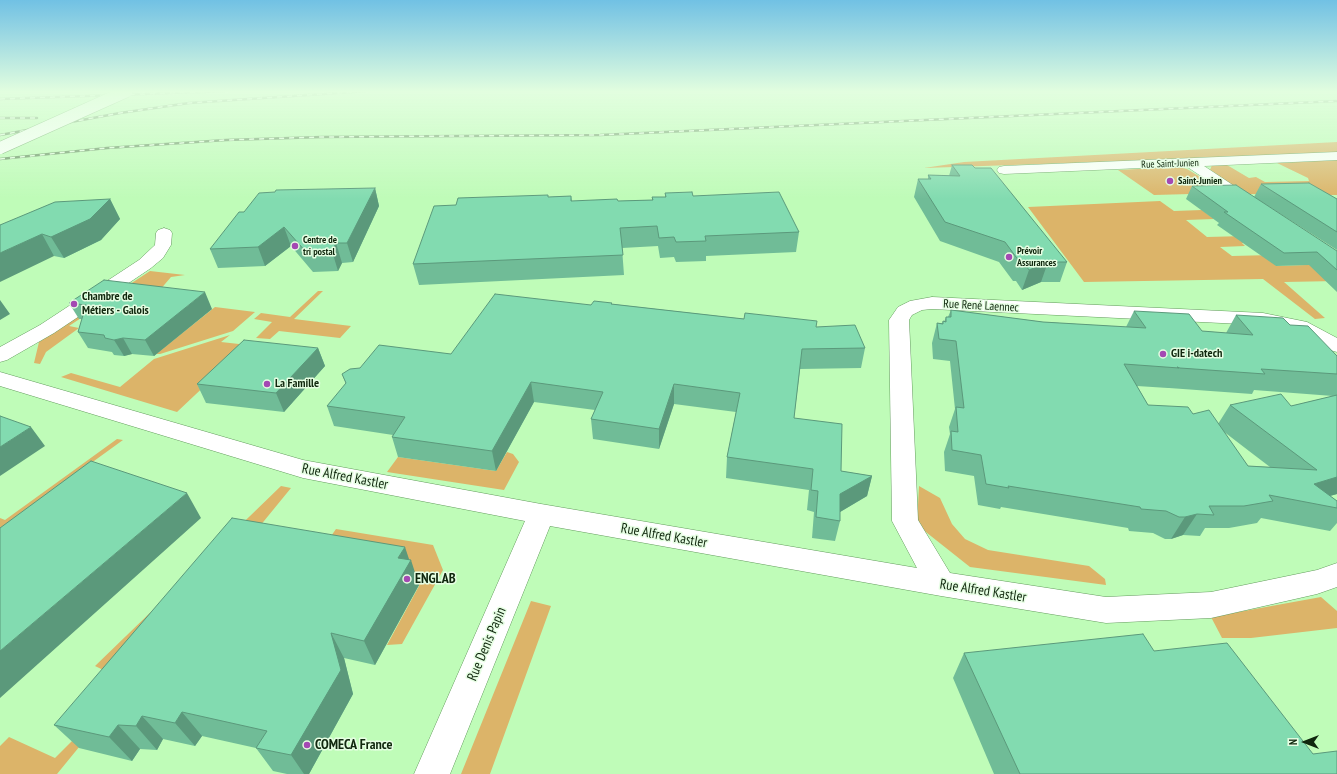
<!DOCTYPE html>
<html>
<head>
<meta charset="utf-8">
<style>
  body { margin:0 }
  #map { position:relative; width:1337px; height:774px; overflow:hidden; background:#bffcb8; font-family:"PT Sans Narrow",sans-serif }
  canvas { display:block }
  .north { position:absolute; left:1285px; top:722px; width:40px; height:40px; -webkit-text-stroke:3px #e6fee3; paint-order:stroke; rotate:270deg; font-size:11px; font-weight:700; line-height:16px; text-align:center; color:#10270e }
  .north::after { content:''; display:block; margin:auto; width:14px; height:18px; background:#10270e; clip-path:polygon(50% 0,100% 100%,50% 72%,0 100%) }
</style>
</head>
<body>
<div id="map">
<canvas width="1337" height="774"></canvas>
<div class="north">N</div>
</div>
<script>
const ctx = document.querySelector('canvas').getContext('2d');
ctx.lineJoin = 'round';
function fillPath(path, color) {
  ctx.fillStyle = color;
  ctx.fill(path, 'evenodd');
}
function toPath(rows) {
  const path = new Path2D();
  for (const r of rows) {
    path.moveTo(r[0], r[1]);
    for (let i = 2; i < r.length; i += 2) path.lineTo(r[i], r[i + 1]);
  }
  return path;
}
function strokePath(path, color, width, dash) {
  ctx.strokeStyle = color;
  ctx.lineWidth = width;
  ctx.lineCap = dash ? 'butt' : 'round';
  ctx.setLineDash(dash || []);
  ctx.stroke(path);
}
function write(font, color, halo, rows, align = 'center') {
  ctx.font = font + ' "PT Sans Narrow",sans-serif';
  ctx.lineWidth = 3;
  ctx.setLineDash([]);
  ctx.textBaseline = 'middle';
  ctx.strokeStyle = halo;
  ctx.fillStyle = color;
  for (const [text, x, y, turn = 0] of rows) {
    ctx.save();
    ctx.translate(x, y);
    ctx.rotate((+turn || 0) * Math.PI / 180);
    ctx.textAlign = isNaN(turn) ? turn : align;
    if (halo) ctx.strokeText(text, 0, 0);
    ctx.fillText(text, 0, 0);
    ctx.restore();
  }
}
fillPath(toPath([
  [1337,142,1337,154,924,168,964,162],
  [1337,160,1337,195,1246,194,1210,170,1212,165,1227,165,1249,178,1256,177,1265,182,1309,181,1308,178,1277,163],
  [1178,167,1187,169,1227,193,1154,195,1118,170],
  [1160,201,1174,211,1202,210,1214,219,1186,220,1207,237,1245,236,1254,243,1242,243,1245,246,1220,247,1232,256,1272,255,1276,266,1337,264,1337,281,1284,282,1325,318,1315,319,1263,279,1084,282,1028,207],
  [150,271,185,275,171,277,153,298,112,296],
  [318,291,323,291,294,319,351,326,340,338,279,331,270,339,256,338,272,322,254,319,261,313,290,317],
  [215,307,255,312,233,331,160,354,156,354],
  [83,313,87,314,69,326,79,328,46,352,40,364,34,363,39,342],
  [230,335,221,342,248,345,177,412,61,377,71,373,120,387,154,359],
  [117,439,123,440,0,529,0,518,5,520],
  [507,452,513,454,519,462,504,490,387,472,398,457,496,471],
  [281,486,291,488,57,774,0,774,0,746,9,737,55,758,105,708,120,678,95,666],
  [919,486,940,498,952,524,965,539,988,550,1089,566,1105,579,1106,585,970,567,917,525],
  [336,529,433,545,443,570,402,644,387,645,419,586,322,549],
  [1321,597,1337,611,1337,628,1251,638,1222,638,1211,617],
  [531,601,551,606,490,774,461,774]
]), '#dcb469');
const minor = toPath([
  [1337,152,1337,160,1204,166,1254,199,1257,202,1254,205,1249,207,1244,205,1186,166,1004,174,999,173,997,170,999,167,1004,166,1337,152],
  [164,228,170,230,172,233,171,245,163,258,151,268,54,333,7,360,0,362,0,347,40,325,139,260,155,245,156,233,158,230,164,228],
  [932,297,1263,313,1307,322,1337,338,1337,352,1330,350,1294,331,1263,325,932,309,922,310,912,315,909,320,918,520,950,573,1106,597,1211,592,1317,570,1337,563,1337,587,1317,594,1211,618,1106,623,941,596,550,526,450,774,414,774,525,521,303,478,0,386,0,372,303,460,541,504,917,568,892,521,889,320,898,307,910,301,932,297]
]);
strokePath(minor, '#649c5e', 1);
fillPath(minor, '#fff');
const rail = toPath([
  [0,99,228,91],
  [0,118,37,118],
  [0,135,120,113,189,103,367,91],
  [0,159,107,148,226,140,322,137,600,135,1337,101]
]);
strokePath(rail, '#638c5e', 2.5);
strokePath(rail, '#e6fee3', 1.5, [5]);
const minorBridge = toPath([
  [0,148,127,91]
]);
strokePath(minorBridge, '#649c5e', 13, []);
strokePath(minorBridge, '#fff', 12);
fillPath(toPath([
  [952,165,975,168,1067,262,1060,282,1041,282,1022,290,1016,281,1013,281,999,262,940,241,914,197,918,179,928,179,928,175,949,176],
  [1261,184,1337,199,1337,250,1254,197],
  [1192,186,1337,251,1337,292,1309,265,1276,266,1217,225,1219,223,1186,199],
  [375,188,379,206,353,262,342,263,338,271,313,272,291,246,265,266,218,268,210,249,244,212],
  [665,193,693,196,799,232,796,252,706,256,706,261,676,262,674,257,660,258,658,246,622,248,624,275,419,285,413,264,456,205,549,197,571,196,572,201,618,201,652,200,652,197,665,197],
  [110,199,120,219,101,240,64,258,54,256,0,225],
  [69,303,212,309,154,356,132,354,124,356,114,355,112,352,88,348,78,332,82,319,79,319],
  [612,304,816,327,865,348,861,368,800,369,794,418,841,471,872,476,867,496,840,512,840,521,835,541,812,538,814,512,807,510,809,490,726,478,727,457,736,412,674,404,659,449,593,439,591,419,595,410,534,402,496,471,398,457,392,437,393,435,334,426,327,406,346,384,342,374,451,354,591,305],
  [951,310,1043,322,1126,327,1134,311,1202,331,1226,333,1236,315,1290,325,1337,356,1337,494,1330,496,1337,501,1337,523,1330,531,1261,518,1257,523,1229,528,1205,528,1200,536,1183,535,1171,539,1165,539,1153,533,1129,531,1128,528,1001,507,1000,509,978,505,974,476,945,471,944,452,950,434,949,427,955,409,950,361,933,359,932,343,937,323,942,323,943,321,944,322,946,317,948,317],
  [1137,386,1168,388,1169,388,1252,394,1254,390,1333,396,1291,406,1230,405,1218,424,1193,414,1148,405],
  [1223,431,1249,451,1270,467,1248,466],
  [318,348,325,366,284,412,206,403,197,384],
  [409,560,419,585,375,665,344,658,353,694,309,774,287,774,273,771,256,748,202,736,195,746,163,739,157,750,140,749,132,761,79,748,54,725],
  [1154,651,1313,754,1337,774,994,774,953,678,964,653]
]), '#70bc97');
fillPath(toPath([
  [375,188,379,206,353,262,347,243],
  [110,199,120,219,101,240,64,258,51,237],
  [284,227,291,246,265,266,258,247],
  [42,234,54,256,0,282,0,253],
  [336,243,342,263,338,271,332,251],
  [1048,262,1041,282,1022,290,1029,270],
  [205,292,212,309,154,356,145,340],
  [0,300,10,314,0,320],
  [123,338,132,354,124,356,114,340],
  [318,348,325,366,284,412,276,393],
  [531,382,534,402,496,471,492,451],
  [674,384,674,404,659,449,659,429],
  [31,427,45,446,0,476,0,447],
  [872,476,867,496,835,515,840,494],
  [1337,477,1337,494,1307,502,1314,484],
  [187,493,201,518,0,698,0,651],
  [1197,514,1183,535,1171,539,1185,517],
  [405,547,410,562,411,560,419,585,375,665,364,641,398,558],
  [331,633,344,658,353,694,309,774,304,774,291,755],
  [182,712,202,736,195,746,175,723],
  [142,716,163,739,157,750,136,726],
  [118,725,140,749,132,761,109,737]
]), '#5b997b');
const building = toPath([
  [952,165,972,165,975,168,991,168,1067,262,1048,262,1029,270,1023,261,1019,261,1005,242,945,222,918,179,931,179,928,175,960,176,952,165],
  [1309,183,1337,199,1337,232,1261,184,1309,183],
  [1236,185,1337,251,1337,270,1317,252,1284,253,1224,212,1228,212,1192,186,1236,185],
  [375,188,347,243,336,243,332,251,306,252,284,227,258,247,210,249,239,212,244,212,259,193,275,192,276,190,375,188],
  [692,192,693,196,779,192,799,232,705,236,706,241,676,242,674,237,659,238,657,226,620,228,623,255,413,264,434,206,456,205,458,198,548,195,548,197,571,196,571,201,617,199,618,201,653,200,652,197,666,197,665,193,692,192],
  [110,199,90,219,51,237,42,234,0,253,0,225,55,202,110,199],
  [104,280,205,292,145,340,123,338,114,340,105,338,104,335,78,332,86,305,69,303,104,280],
  [495,294,591,305,594,301,612,303,611,304,744,319,745,313,817,321,816,327,855,325,865,348,802,349,794,418,842,424,841,471,872,476,840,494,840,521,816,517,818,491,811,490,813,469,727,457,740,393,674,384,659,429,591,419,603,392,531,382,492,451,392,437,405,417,327,406,346,383,342,374,350,369,360,368,379,345,451,354,495,294],
  [951,310,1043,322,1146,328,1134,311,1189,314,1202,331,1253,335,1236,315,1283,318,1290,325,1308,326,1337,356,1337,374,1261,369,1265,374,1180,368,1177,367,1179,368,1124,364,1148,405,1188,407,1193,414,1209,410,1248,466,1317,470,1230,405,1281,394,1291,406,1337,395,1337,477,1314,484,1337,501,1337,508,1269,495,1273,501,1244,506,1209,506,1214,515,1197,514,1185,517,1179,517,1166,511,1141,509,1140,507,1008,486,1009,488,986,484,981,455,952,450,951,431,958,432,956,407,964,408,956,341,939,339,937,323,943,324,943,321,946,322,946,317,951,317,951,310],
  [244,340,318,348,276,393,197,384,244,340],
  [0,416,31,427,0,447,0,416],
  [91,461,187,493,0,651,0,528,91,461],
  [232,518,405,547,398,558,411,560,364,641,331,633,341,670,291,755,256,748,267,731,182,712,175,723,142,716,136,726,118,725,109,737,54,725,232,518],
  [1143,634,1154,651,1227,643,1313,754,1337,751,1337,774,1020,774,964,653,1143,634]
]);
fillPath(building, '#82dbb0');
strokePath(building, '#5b997b', 1);
const sky = ctx.createLinearGradient(0, 0, 0, 199);
sky.addColorStop(0, '#71c1e4');
sky.addColorStop(0.46, '#e2fedf');
sky.addColorStop(1, '#e2fedf00');
ctx.fillStyle = sky;
ctx.fillRect(0, 0, 1337, 199);
for (const [x, y, r, color] of [
  [1170,181,4,"#a449b3"],
  [295,246,4,"#a449b3"],
  [1009,257,4,"#a449b3"],
  [74,304,4,"#a449b3"],
  [1163,354,4,"#a449b3"],
  [267,384,4,"#a449b3"],
  [407,579,4,"#a449b3"],
  [307,745,4,"#a449b3"]
]) {
  const dot = new Path2D();
  dot.arc(x, y, r, 0, 2 * Math.PI);
  ctx.fillStyle = color;
  ctx.fill(dot);
  strokePath(dot, '#e6fee3', 1.5);
}
write('10px', '#10270e', '#e6fee3', [
  ["Rue Saint-Junien",1170,164,-2]
]);
write('bold 10px', '#10270e', '#e6fee3', [
  ["Saint-Junien",1178,181],
  ["Centre de",303,240],
  ["tri postal",303,252],
  ["Prévoir",1017,251],
  ["Assurances",1017,263]
], 'left');
write('bold 12px', '#10270e', '#e6fee3', [
  ["Chambre de",82,297],
  ["Métiers - Galois",82,311],
  ["GIE i-datech",1171,354],
  ["La Famille",275,384]
], 'left');
write('12px', '#10270e', '#e6fee3', [
  ["Rue René Laennec",981,306,3]
]);
write('14px', '#10270e', '#e6fee3', [
  ["Rue Alfred Kastler",345,477,11],
  ["Rue Alfred Kastler",664,536,10],
  ["Rue Alfred Kastler",983,591,9],
  ["Rue Denis Papin",487,644,-67]
]);
write('bold 14px', '#10270e', '#e6fee3', [
  ["ENGLAB",415,579],
  ["COMECA France",315,745]
], 'left');
</script>
</body>
</html>
